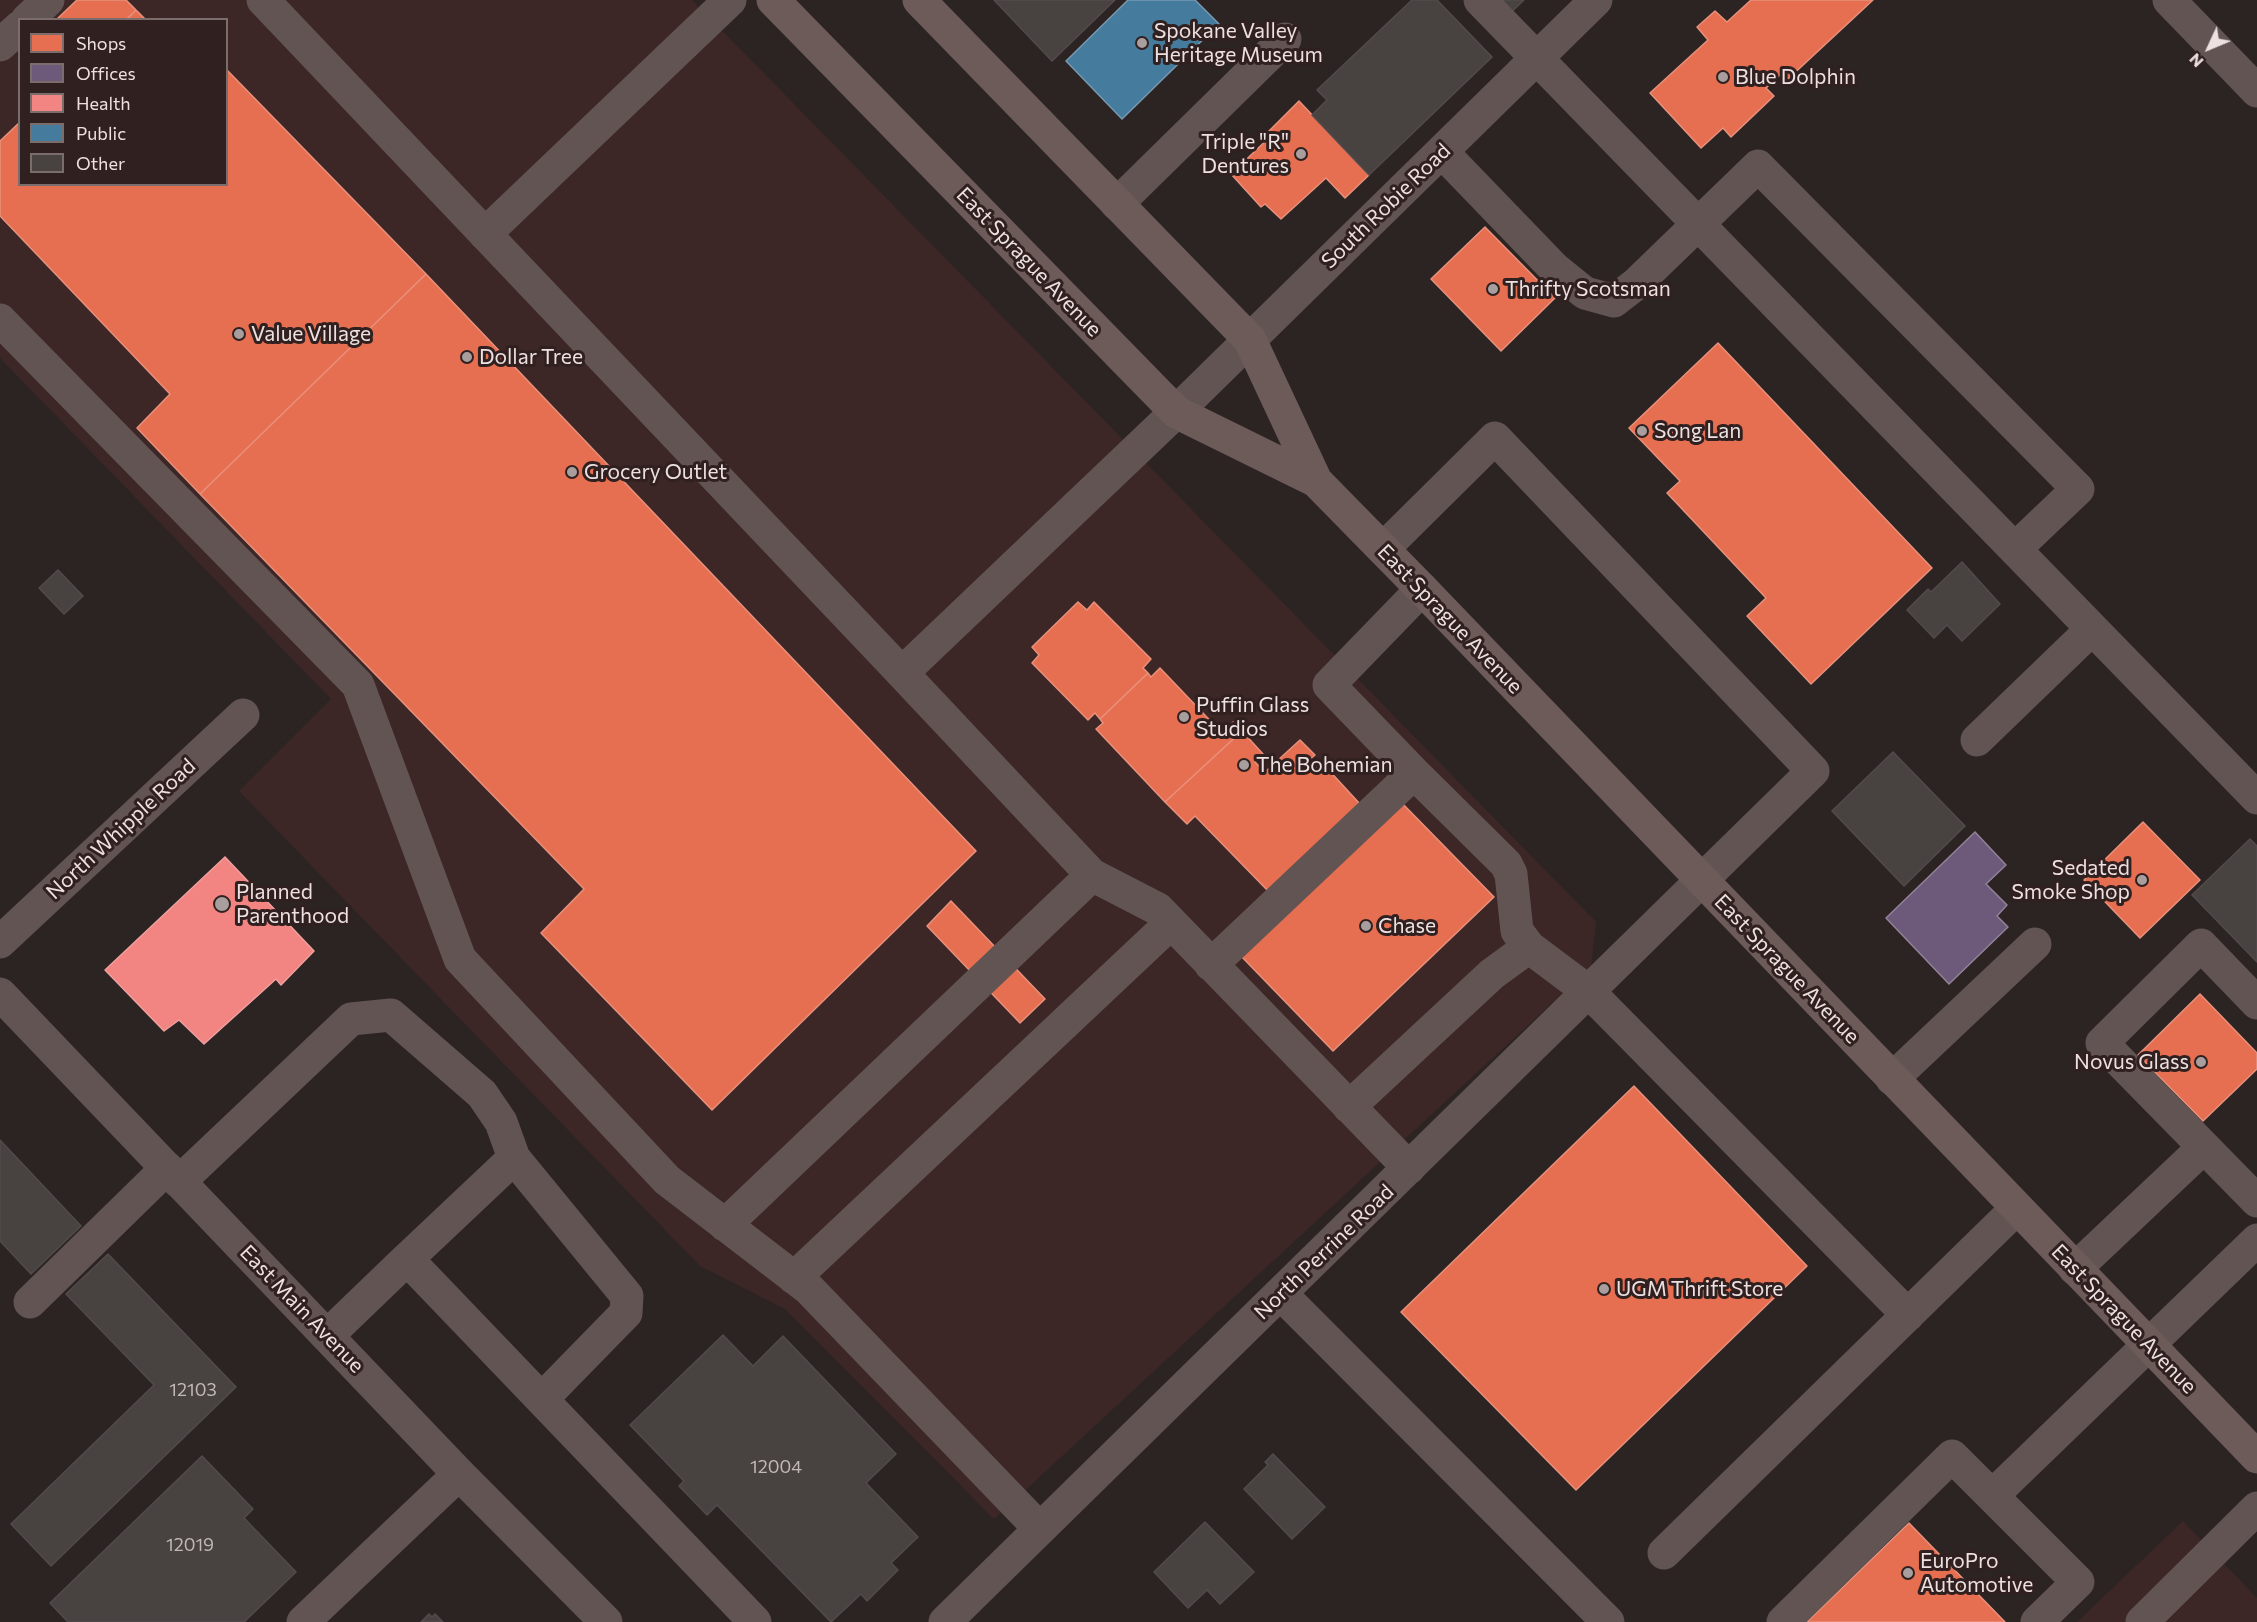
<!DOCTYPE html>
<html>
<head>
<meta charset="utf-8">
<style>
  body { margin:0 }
  #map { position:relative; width:2257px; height:1622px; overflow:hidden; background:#2c2423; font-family:Commissioner,sans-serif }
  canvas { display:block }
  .legend { position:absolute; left:18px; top:18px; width:210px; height:168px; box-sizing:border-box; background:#30201f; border:2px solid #7b6d6c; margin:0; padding:8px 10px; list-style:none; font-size:18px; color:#ece0e0 }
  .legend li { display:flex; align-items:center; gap:12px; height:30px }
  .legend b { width:30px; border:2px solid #7b6d6c }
  .north { position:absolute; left:2179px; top:18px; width:60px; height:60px; -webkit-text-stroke:4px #30201f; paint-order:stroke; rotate:226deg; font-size:16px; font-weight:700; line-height:24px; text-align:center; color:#ece0e0 }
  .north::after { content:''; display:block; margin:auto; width:21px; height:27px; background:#ece0e0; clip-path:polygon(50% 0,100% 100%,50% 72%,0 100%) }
</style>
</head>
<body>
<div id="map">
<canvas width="2257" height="1622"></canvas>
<ul class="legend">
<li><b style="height:16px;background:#e76f51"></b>Shops</li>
<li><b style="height:16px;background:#6d597a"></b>Offices</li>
<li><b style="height:16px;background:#f28482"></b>Health</li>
<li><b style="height:16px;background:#457b9d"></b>Public</li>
<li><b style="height:16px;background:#484241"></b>Other</li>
</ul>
<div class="north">N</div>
</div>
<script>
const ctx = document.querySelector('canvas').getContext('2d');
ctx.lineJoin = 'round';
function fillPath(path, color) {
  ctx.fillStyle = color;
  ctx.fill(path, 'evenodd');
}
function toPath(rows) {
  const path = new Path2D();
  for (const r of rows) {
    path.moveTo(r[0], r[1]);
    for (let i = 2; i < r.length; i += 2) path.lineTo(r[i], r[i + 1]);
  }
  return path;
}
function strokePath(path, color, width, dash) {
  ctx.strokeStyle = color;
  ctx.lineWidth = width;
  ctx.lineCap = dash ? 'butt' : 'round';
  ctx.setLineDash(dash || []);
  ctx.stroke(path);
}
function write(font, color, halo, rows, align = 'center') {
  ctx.font = font + ' Commissioner,sans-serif';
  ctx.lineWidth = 6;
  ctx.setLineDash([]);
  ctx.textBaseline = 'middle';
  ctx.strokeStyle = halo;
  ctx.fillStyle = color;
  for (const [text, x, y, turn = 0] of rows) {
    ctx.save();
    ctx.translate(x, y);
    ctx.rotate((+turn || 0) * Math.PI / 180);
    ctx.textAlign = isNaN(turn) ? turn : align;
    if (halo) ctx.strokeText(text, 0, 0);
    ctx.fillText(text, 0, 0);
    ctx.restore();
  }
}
fillPath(toPath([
  [0,0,692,0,1596,922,1591,967,994,1519,785,1309,700,1266,239,791,331,699,0,358],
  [20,20,226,20,226,184,20,184],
  [2183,1521,2257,1598,2257,1622,2077,1622]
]), '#3c2726');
const shops = toPath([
  [77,0,126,0,136,10,126,20,59,20,58,18,77,0],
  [1751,0,1873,0,1787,80,1781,74,1766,88,1774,96,1731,137,1723,128,1701,148,1650,93,1708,40,1697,27,1715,11,1727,22,1751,0],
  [136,10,146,20,126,20,136,10],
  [226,69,426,274,200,494,137,428,170,394,0,216,0,141,20,122,20,184,226,184,226,69],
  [1299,101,1369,175,1345,198,1326,178,1281,219,1265,204,1261,207,1231,174,1273,134,1269,131,1299,101],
  [1485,227,1555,298,1501,351,1431,279,1485,227],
  [426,274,976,851,712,1110,541,933,584,889,200,494,426,274],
  [1718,343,1932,568,1811,684,1747,616,1766,598,1667,493,1680,481,1629,428,1718,343],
  [1078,602,1087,610,1094,602,1151,659,1143,668,1148,673,1100,719,1095,713,1088,720,1032,663,1039,655,1032,647,1078,602],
  [1160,668,1222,733,1233,722,1242,731,1165,802,1096,729,1103,723,1100,719,1148,673,1151,677,1160,668],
  [1242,731,1263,754,1255,762,1265,772,1300,740,1315,755,1309,760,1320,772,1325,766,1360,804,1270,893,1195,816,1187,824,1165,802,1242,731],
  [1398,799,1494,897,1333,1051,1239,954,1398,799],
  [2143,822,2200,880,2140,938,2084,880,2143,822],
  [951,901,1045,999,1020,1023,927,926,951,901],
  [2200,994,2257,1053,2257,1069,2203,1121,2138,1055,2200,994],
  [1634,1086,1807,1266,1576,1490,1401,1312,1634,1086],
  [1909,1523,2005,1622,1807,1622,1909,1523]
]);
fillPath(shops, '#e76f51');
strokePath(shops, '#e8917c', 1.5);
const offices = toPath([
  [1975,832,2006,865,1986,884,2007,905,1997,916,2008,927,1949,984,1886,918,1975,832]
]);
fillPath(offices, '#6d597a');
strokePath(offices, '#938299', 1.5);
const health = toPath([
  [225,857,314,951,281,985,276,979,204,1044,179,1020,164,1031,105,970,225,857]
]);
fillPath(health, '#f28482');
strokePath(health, '#f0a09e', 1.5);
const public = toPath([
  [1128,0,1195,0,1219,24,1122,119,1066,61,1128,0]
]);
fillPath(public, '#457b9d');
strokePath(public, '#7799b1', 1.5);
const building = toPath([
  [994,0,1115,0,1052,61,994,0],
  [1412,0,1437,0,1492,57,1369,175,1312,115,1327,100,1317,90,1412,0],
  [1486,0,1524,0,1504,19,1486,0],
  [1962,562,2000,604,1962,641,1947,625,1934,638,1907,610,1928,589,1931,592,1962,562],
  [58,570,83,596,64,614,39,588,58,570],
  [1893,752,1965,826,1904,886,1832,811,1893,752],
  [2250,839,2257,846,2257,962,2192,895,2250,839],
  [0,1140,81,1226,31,1274,0,1241,0,1140],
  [108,1254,236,1387,51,1566,11,1524,154,1385,66,1294,108,1254],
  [723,1335,753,1366,783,1336,896,1454,866,1483,918,1537,891,1563,898,1570,867,1601,861,1594,831,1622,717,1505,707,1515,679,1486,684,1481,630,1425,723,1335],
  [1273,1454,1325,1507,1292,1539,1244,1489,1268,1465,1265,1462,1273,1454],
  [202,1456,253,1509,244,1518,296,1572,244,1622,68,1622,50,1603,202,1456],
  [1205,1522,1254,1572,1220,1604,1207,1590,1188,1608,1154,1572,1205,1522],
  [429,1614,432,1617,435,1614,443,1622,421,1622,429,1614]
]);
fillPath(building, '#484241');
strokePath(building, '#524b4b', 1.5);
strokePath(toPath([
  [263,0,902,673,1176,412,1596,0],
  [1480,0,2257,798],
  [2169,0,2257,91],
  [27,20,48,0],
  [0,45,20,27],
  [1442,152,1554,268,1585,293,1614,301,1636,284,1758,166,2078,489,2015,549],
  [1117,204,1285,39],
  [485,234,730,0],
  [0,320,358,685,460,959,667,1180,809,1289,1040,1529],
  [902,673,1092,875,1158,909,1409,1168],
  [1977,740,2092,629],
  [1414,773,1329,685,1422,589],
  [0,942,243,715],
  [1211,965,1414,773,1506,864,1511,874,1517,931,1529,947,1589,992,1908,1315],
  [0,994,459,1474,606,1622],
  [2257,1003,2201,945,2102,1043,2257,1201],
  [1892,1079,2035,944],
  [1349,1107,1492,974,1529,947],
  [179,1182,351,1019,391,1015,482,1094,501,1122,514,1158],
  [725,1225,1092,875],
  [407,1259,514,1158,627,1296,626,1313,542,1399],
  [2075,1269,2204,1147],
  [794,1278,1171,923],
  [1281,1294,1608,1622],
  [30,1302,167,1168],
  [327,1336,407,1259,755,1622],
  [1992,1496,2257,1240],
  [1664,1553,2017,1208],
  [303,1622,459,1474],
  [945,1622,1813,771,1495,438,1383,549],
  [1783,1622,1952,1456,2078,1582,2037,1622],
  [2142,1622,2257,1508]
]), '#615453', 33);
strokePath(toPath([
  [773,0,1176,412,1316,481],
  [919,0,1250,340,1316,481,1422,589,2257,1457]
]), '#6d5b5a', 33);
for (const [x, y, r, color] of [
  [1142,43,6,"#a99e9e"],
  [1723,77,6,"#a99e9e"],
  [1301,154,6,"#a99e9e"],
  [1493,289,6,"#a99e9e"],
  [239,334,6,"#a99e9e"],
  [467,357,6,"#a99e9e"],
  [1642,431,6,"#a99e9e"],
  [572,472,6,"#a99e9e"],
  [1184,717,6,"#a99e9e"],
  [1244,765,6,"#a99e9e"],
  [2142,880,6,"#a99e9e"],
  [222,904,8,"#a99e9e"],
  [1366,926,6,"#a99e9e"],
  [2201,1062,6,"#a99e9e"],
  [1604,1289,6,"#a99e9e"],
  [1908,1573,6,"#a99e9e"]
]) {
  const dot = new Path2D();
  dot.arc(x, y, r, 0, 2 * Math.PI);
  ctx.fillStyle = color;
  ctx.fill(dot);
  strokePath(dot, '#30201f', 2);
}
write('18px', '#c3b8b8', null, [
  ["12103",193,1390],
  ["12004",776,1467],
  ["12019",190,1545]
]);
write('21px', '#ece0e0', '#30201f', [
  ["Spokane Valley",1154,31],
  ["Heritage Museum",1154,55],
  ["Blue Dolphin",1735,77],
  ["Triple \"R\"",1289,142,"right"],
  ["Dentures",1289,166,"right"],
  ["Thrifty Scotsman",1505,289],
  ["Value Village",251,334],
  ["Dollar Tree",479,357],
  ["Song Lan",1654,431],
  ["Grocery Outlet",584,472],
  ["Puffin Glass",1196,705],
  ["Studios",1196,729],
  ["The Bohemian",1256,765],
  ["Sedated",2130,868,"right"],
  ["Smoke Shop",2130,892,"right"],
  ["Planned",236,892],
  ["Parenthood",236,916],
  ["Chase",1378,926],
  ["Novus Glass",2189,1062,"right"],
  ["UGM Thrift Store",1616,1289],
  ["EuroPro",1920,1561],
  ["Automotive",1920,1585]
], 'left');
write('21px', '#ece0e0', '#30201f', [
  ["South Robie Road",1386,206,-44],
  ["East Sprague Avenue",1029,262,46],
  ["East Sprague Avenue",1450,619,46],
  ["North Whipple Road",121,829,-43],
  ["East Sprague Avenue",1787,969,46],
  ["North Perrine Road",1324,1252,-44],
  ["East Main Avenue",302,1309,46],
  ["East Sprague Avenue",2124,1319,46]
]);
</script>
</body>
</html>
